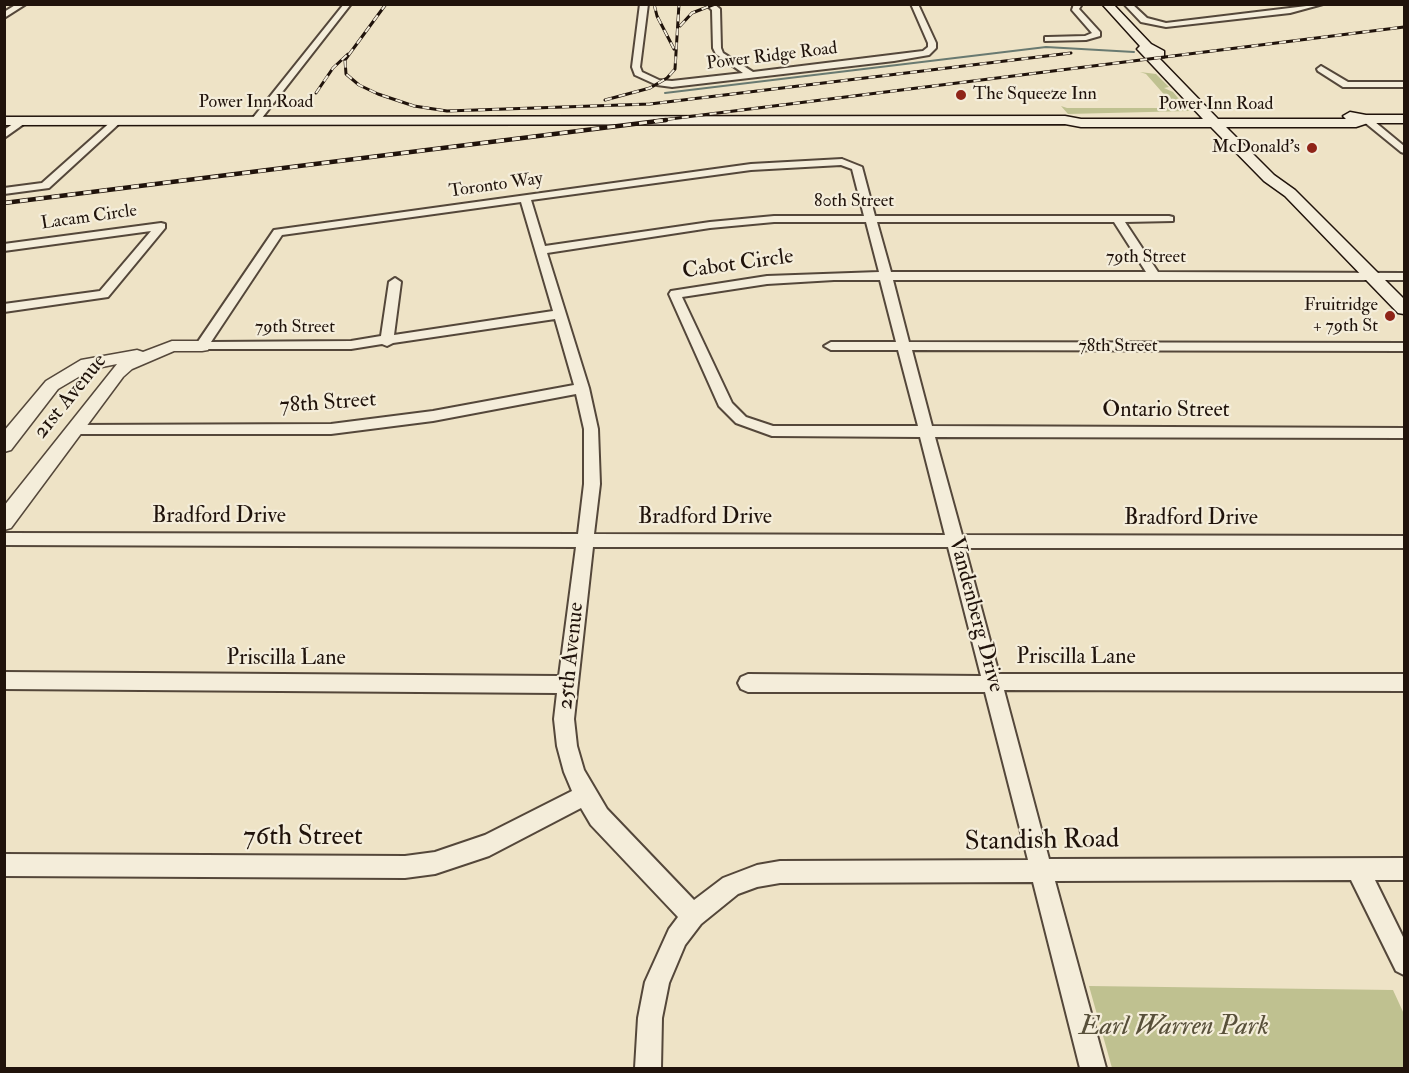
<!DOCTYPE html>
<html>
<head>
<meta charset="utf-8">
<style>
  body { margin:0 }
  #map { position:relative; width:1409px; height:1073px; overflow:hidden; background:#eee3c6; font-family:"IM FELL Double Pica",serif }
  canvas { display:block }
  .frame { position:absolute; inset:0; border:6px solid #20130b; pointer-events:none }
</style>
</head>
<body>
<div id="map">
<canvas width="1409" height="1073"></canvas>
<div class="frame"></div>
</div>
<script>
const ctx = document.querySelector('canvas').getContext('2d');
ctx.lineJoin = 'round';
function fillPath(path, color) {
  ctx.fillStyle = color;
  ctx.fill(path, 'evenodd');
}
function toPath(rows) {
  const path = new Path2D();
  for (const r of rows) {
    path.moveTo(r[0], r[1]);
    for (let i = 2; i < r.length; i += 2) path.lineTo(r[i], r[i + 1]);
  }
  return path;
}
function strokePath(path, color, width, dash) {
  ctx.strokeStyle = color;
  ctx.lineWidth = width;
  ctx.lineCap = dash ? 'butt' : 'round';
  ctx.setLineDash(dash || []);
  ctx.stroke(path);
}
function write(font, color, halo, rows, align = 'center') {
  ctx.font = font + ' "IM FELL Double Pica",serif';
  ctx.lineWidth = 4.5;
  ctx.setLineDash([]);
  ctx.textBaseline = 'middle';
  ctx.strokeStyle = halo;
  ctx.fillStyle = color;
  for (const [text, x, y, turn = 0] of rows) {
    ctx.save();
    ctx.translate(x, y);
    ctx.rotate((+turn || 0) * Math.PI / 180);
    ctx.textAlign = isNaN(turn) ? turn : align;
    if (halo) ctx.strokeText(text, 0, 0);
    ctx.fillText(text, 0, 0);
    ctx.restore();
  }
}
fillPath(toPath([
  [1140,72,1156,74,1169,87,1164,88,1173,92,1189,111,1068,114,1061,106,1067,108,1176,108,1146,74],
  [1089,986,1393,990,1404,1014,1404,1068,1112,1068]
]), '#bfc190');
strokePath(toPath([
  [665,93,1046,47,1134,52]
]), '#697a71', 2);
const minor = toPath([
  [17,4,26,4,4,18,4,12,17,4],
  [344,4,351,4,258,123,252,123,252,119,344,4],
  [640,4,648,4,640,67,642,72,659,80,672,81,743,73,716,54,713,48,712,10,706,4,714,4,720,9,721,48,723,53,753,72,923,51,928,47,928,43,911,4,918,4,936,43,936,48,929,55,894,61,672,87,657,85,635,75,632,67,640,4],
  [1074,4,1082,4,1079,9,1100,32,1100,36,1086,40,1045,41,1045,37,1048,37,1085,36,1092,33,1072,10,1074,4],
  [1124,4,1132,4,1147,18,1166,23,1323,4,1290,13,1166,27,1141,22,1124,4],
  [1321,66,1348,82,1404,82,1404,87,1343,87,1318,71,1317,69,1321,66],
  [1363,117,1369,117,1404,146,1404,153,1401,152,1363,121,1363,117],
  [20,119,28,121,4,138,4,130,20,119],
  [114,119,122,121,49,188,4,194,4,188,42,183,114,119],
  [842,159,862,167,875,216,1169,216,1173,217,1173,221,1125,222,1158,272,1404,273,1404,280,893,280,909,342,1404,343,1404,351,912,350,932,426,1404,428,1404,438,935,437,962,535,1404,536,1404,548,965,548,999,674,1404,674,1404,691,1004,690,1049,859,1404,858,1404,880,1375,880,1404,939,1404,975,1396,971,1351,880,1055,881,1106,1068,1080,1068,1033,882,780,883,757,887,738,894,701,924,685,945,669,983,662,1018,661,1068,635,1068,638,1018,645,982,669,929,678,917,591,825,581,808,489,856,435,874,405,878,4,876,4,854,405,856,435,852,485,835,572,791,564,772,557,746,554,719,557,693,4,689,4,672,559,676,576,547,4,545,4,533,578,534,584,484,584,429,576,394,433,421,331,434,69,434,67,430,74,425,331,424,433,411,574,385,555,319,393,343,387,346,382,344,351,349,197,349,195,346,274,230,751,164,842,159],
  [841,165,852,169,864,216,774,216,710,222,545,246,531,200,751,170,841,165],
  [521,202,553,311,394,335,401,282,395,278,389,282,381,336,351,341,211,342,282,235,521,202],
  [774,222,866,222,879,272,767,276,671,291,669,294,719,406,736,423,772,436,920,437,945,535,594,534,600,484,598,429,589,388,547,253,710,228,774,222],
  [877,222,1114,222,1146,272,891,272,877,222],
  [834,280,880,280,896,342,831,342,824,346,831,350,898,350,918,426,773,426,746,417,732,403,682,297,767,284,834,280],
  [593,547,948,547,981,676,748,674,741,677,738,683,741,689,748,692,985,692,1028,860,780,861,757,865,723,878,694,900,607,809,584,770,577,746,574,719,593,547],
  [161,223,165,224,165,228,108,297,4,312,4,304,100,291,151,231,4,251,4,244,161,223]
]);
const tertiary = toPath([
  [172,341,202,341,208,342,210,346,208,350,202,351,174,351,132,369,123,377,11,528,4,530,4,506,117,364,92,369,58,389,11,450,4,452,4,431,46,381,81,360,137,350,143,352,172,341]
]);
const secondary = toPath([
  [1102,4,1113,4,1151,44,1164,51,1164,57,1158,57,1218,119,1346,119,1343,116,1350,112,1366,115,1404,115,1404,123,1368,123,1356,127,1226,127,1274,175,1295,190,1404,299,1404,314,1398,313,1285,196,1264,181,1211,127,1081,127,1065,124,4,125,4,117,1065,116,1081,119,1203,119,1139,51,1137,49,1140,46,1102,4]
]);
strokePath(minor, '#54473a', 4);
strokePath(tertiary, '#54473a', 3);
strokePath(secondary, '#20130b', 3);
fillPath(minor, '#f4edda');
fillPath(tertiary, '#f4edda');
fillPath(secondary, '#f4edda');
const railFar1 = toPath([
  [386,4,345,60,346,74,359,85,378,94,414,106,447,111,650,104,1071,53],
  [654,4,657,16,674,49],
  [680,26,692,13,715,4],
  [316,93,333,68,348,54],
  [605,100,650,88,667,78,675,69,679,4],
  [654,121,1404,27]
]);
const rail = toPath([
  [4,203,666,120]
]);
strokePath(railFar1, '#20130b', 3);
strokePath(rail, '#20130b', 4.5);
strokePath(railFar1, '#f4edda', 2, [7]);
strokePath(rail, '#f4edda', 3, [8]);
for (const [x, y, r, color] of [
  [961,95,6,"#8f2418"],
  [1312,148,6,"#8f2418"],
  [1390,316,6,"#8f2418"]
]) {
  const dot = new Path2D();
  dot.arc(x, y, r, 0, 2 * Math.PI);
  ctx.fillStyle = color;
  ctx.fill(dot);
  strokePath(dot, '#f4edda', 2);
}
write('18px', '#20130b', '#f4edda', [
  ["Power Ridge Road",772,57,-7],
  ["Power Inn Road",256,103],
  ["Power Inn Road",1216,105],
  ["Toronto Way",496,186,-8],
  ["80th Street",854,202],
  ["Lacam Circle",89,218,-8],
  ["79th Street",1146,258],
  ["79th Street",295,328],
  ["78th Street",1118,347]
]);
write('18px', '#20130b', '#f4edda', [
  ["The Squeeze Inn",973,95,"left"],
  ["McDonald's",1300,148],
  ["Fruitridge",1378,306],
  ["+ 79th St",1378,327]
], 'right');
write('22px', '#20130b', '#f4edda', [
  ["Cabot Circle",738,265,-8],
  ["21st Avenue",71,397,-51],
  ["78th Street",328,404,-4],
  ["Ontario Street",1166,411],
  ["Bradford Drive",219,517],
  ["Bradford Drive",705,518],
  ["Bradford Drive",1191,519],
  ["Vandenberg Drive",975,615,75],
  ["25th Avenue",572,656,-84],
  ["Priscilla Lane",1076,658],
  ["Priscilla Lane",286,659]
]);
write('27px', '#20130b', '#f4edda', [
  ["76th Street",303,838],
  ["Standish Road",1042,842,-1]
]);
write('italic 27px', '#58503a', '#f4edda', [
  ["Earl Warren Park",1174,1028]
]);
</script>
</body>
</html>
